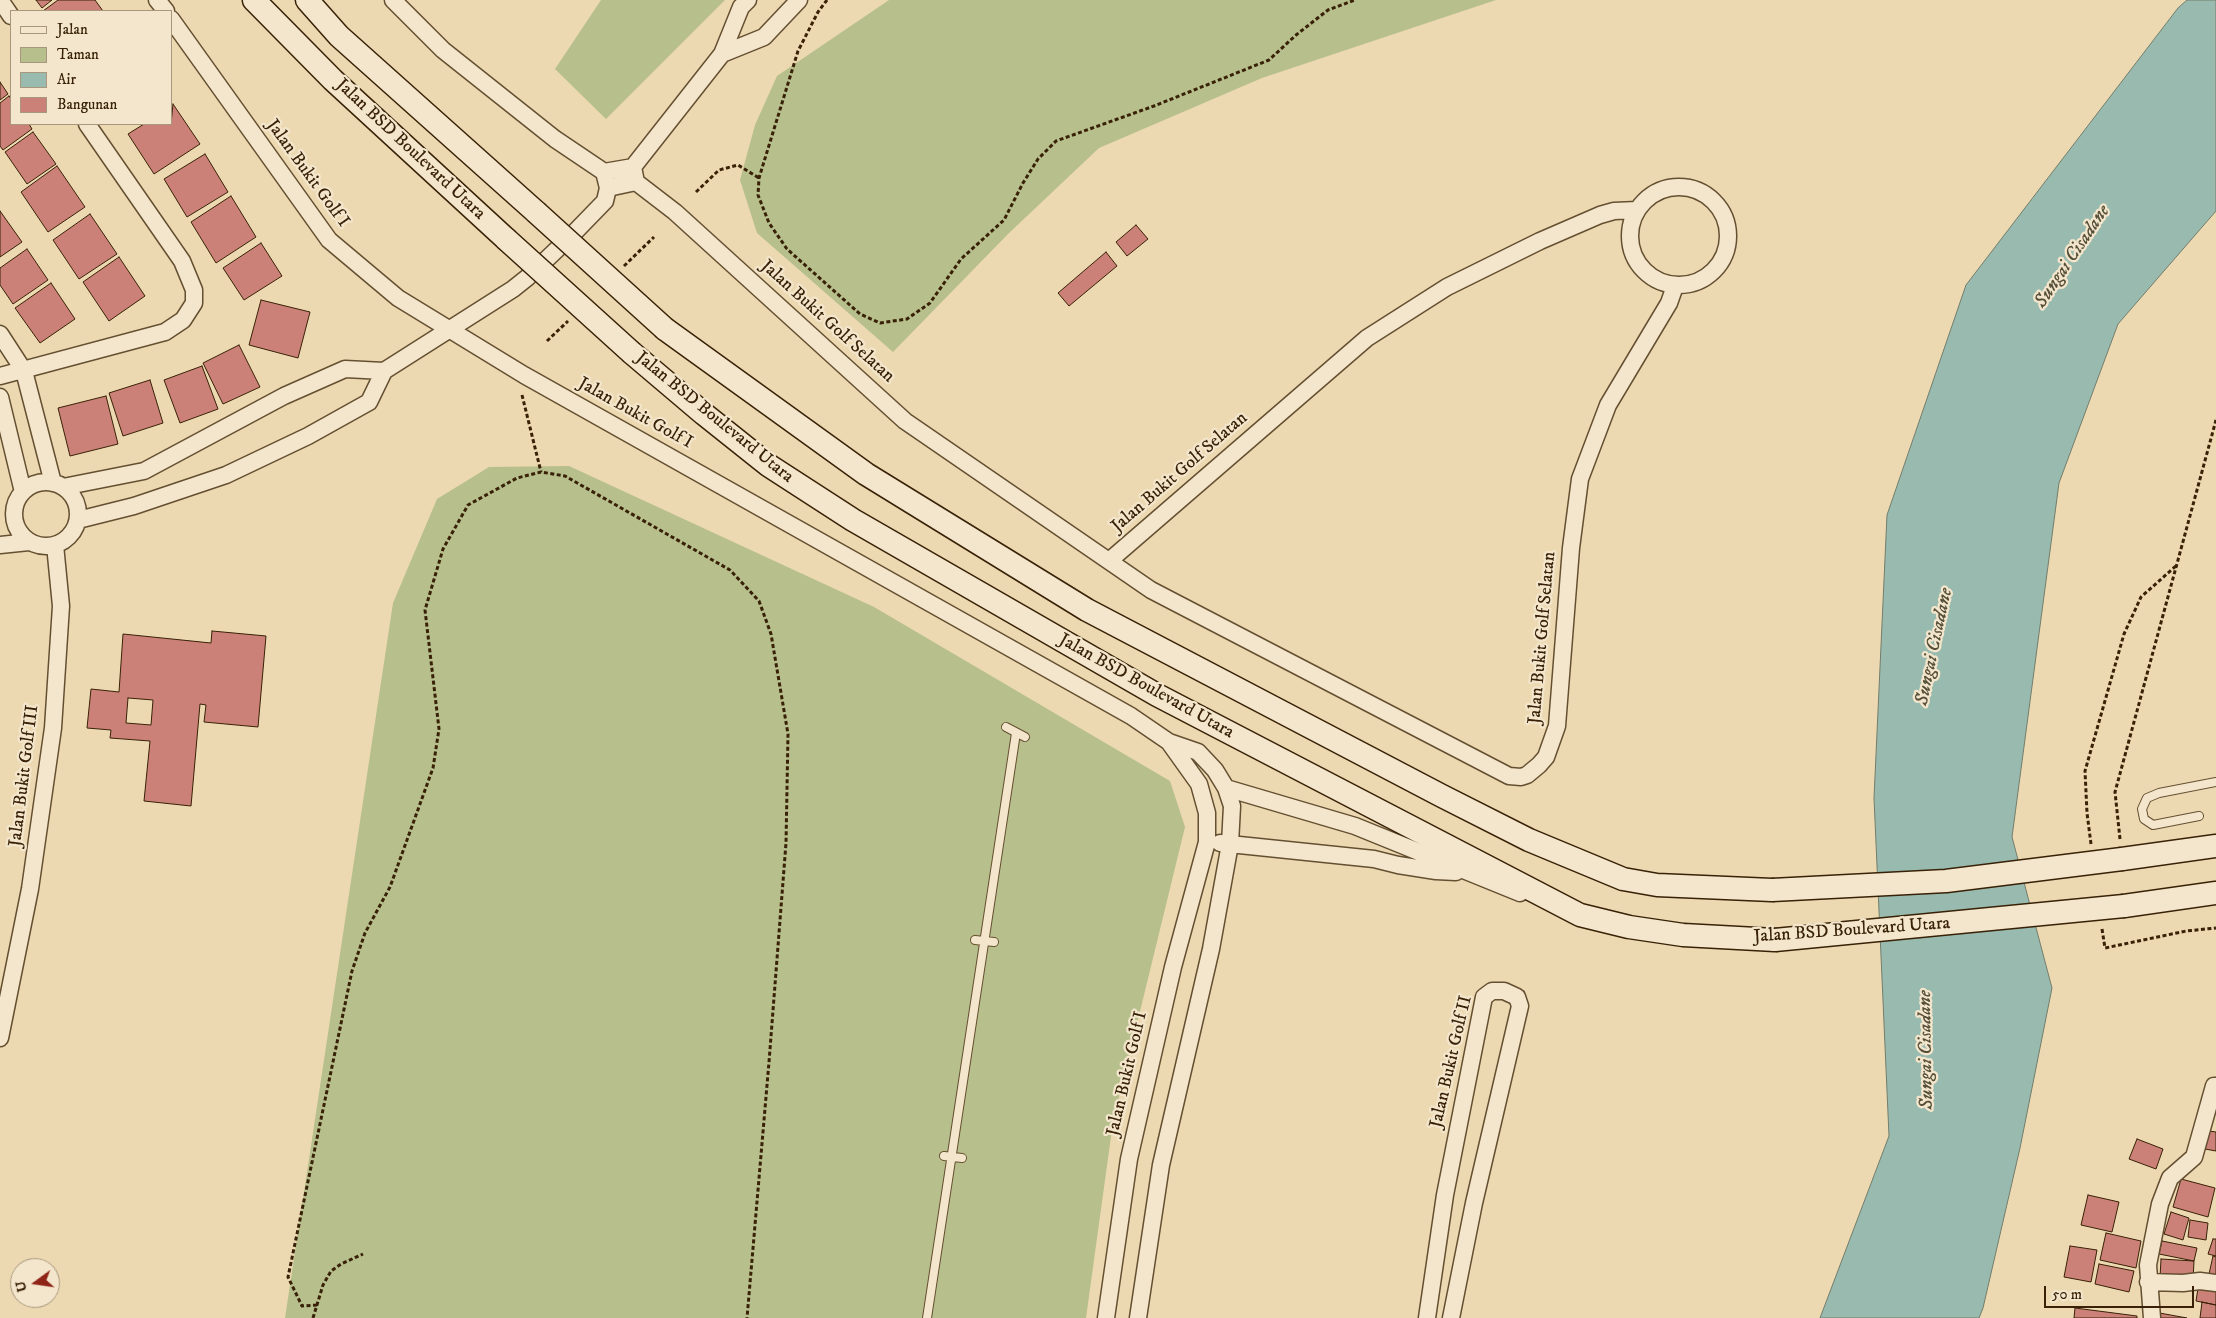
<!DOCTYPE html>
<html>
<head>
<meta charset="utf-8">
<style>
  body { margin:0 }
  #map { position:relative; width:2216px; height:1318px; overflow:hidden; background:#ecd9b1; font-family:"IM FELL DW Pica",serif }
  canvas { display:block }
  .legend { position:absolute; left:10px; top:10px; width:162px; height:115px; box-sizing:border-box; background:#f3e6cc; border:1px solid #a8977d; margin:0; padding:6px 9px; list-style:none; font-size:15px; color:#382106 }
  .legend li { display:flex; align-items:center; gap:10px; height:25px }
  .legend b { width:25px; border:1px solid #a8977d }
  .north { position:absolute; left:10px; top:1258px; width:50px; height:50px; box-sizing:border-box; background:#f3e6cc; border:1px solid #a8977d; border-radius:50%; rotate:256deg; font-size:14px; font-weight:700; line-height:20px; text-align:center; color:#382106 }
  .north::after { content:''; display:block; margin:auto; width:18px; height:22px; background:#8f2418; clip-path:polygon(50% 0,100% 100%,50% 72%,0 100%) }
  .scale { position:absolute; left:2044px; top:1286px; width:150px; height:22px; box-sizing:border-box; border:2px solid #382106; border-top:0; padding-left:6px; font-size:15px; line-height:18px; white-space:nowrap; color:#382106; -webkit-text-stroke:4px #f3e6cc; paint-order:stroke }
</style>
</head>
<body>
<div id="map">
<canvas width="2216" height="1318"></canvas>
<ul class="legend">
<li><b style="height:6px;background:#f3e6cc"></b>Jalan</li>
<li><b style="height:14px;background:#b7bf8c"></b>Taman</li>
<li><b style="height:14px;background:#99baaf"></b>Air</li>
<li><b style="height:14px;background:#cb8177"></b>Bangunan</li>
</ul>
<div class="north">U</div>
<div class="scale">50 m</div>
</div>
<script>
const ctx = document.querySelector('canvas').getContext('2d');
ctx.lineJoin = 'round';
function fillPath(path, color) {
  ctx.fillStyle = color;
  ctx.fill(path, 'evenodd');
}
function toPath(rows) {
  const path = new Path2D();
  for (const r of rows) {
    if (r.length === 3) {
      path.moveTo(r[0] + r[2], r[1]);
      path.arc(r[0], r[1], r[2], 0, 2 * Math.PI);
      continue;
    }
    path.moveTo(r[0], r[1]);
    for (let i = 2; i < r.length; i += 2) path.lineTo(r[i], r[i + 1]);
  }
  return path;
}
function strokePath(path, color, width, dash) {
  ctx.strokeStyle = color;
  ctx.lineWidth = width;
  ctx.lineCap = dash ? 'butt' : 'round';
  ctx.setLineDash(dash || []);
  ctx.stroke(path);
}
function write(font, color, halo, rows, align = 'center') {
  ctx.font = font + ' "IM FELL DW Pica",serif';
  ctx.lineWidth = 4.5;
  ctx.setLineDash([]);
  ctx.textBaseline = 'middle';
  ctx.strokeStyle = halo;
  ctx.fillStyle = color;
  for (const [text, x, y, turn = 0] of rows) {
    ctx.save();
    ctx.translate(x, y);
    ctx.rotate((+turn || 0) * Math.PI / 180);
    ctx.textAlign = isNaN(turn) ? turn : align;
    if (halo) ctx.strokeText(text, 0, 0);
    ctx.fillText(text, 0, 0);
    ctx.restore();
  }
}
fillPath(toPath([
  [601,0,725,0,606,119,555,69],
  [889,0,1496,0,1262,78,1099,148,1008,234,893,352,757,233,740,180,755,125,777,76],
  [569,466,874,607,1170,781,1185,827,1113,1122,1086,1318,285,1318,393,603,437,499,489,467]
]), '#b7bf8c');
const water = toPath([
  [2187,0,2216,0,2216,211,2118,324,2059,483,2012,837,2052,988,2020,1148,1983,1308,1979,1318,1820,1318,1889,1136,1874,798,1887,515,1966,285,2178,8,2187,0]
]);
fillPath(water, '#99baaf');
strokePath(water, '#727d6b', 1);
const building = toPath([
  [36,0,52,0,42,8,36,0],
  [58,0,95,0,103,11,43,11,58,0],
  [0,82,8,94,0,100,0,82],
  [9,96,11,99,11,124,29,124,32,129,3,150,0,146,0,103,9,96],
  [173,104,200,144,154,174,128,134,144,124,171,124,173,104],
  [33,132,56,164,27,184,5,152,33,132],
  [205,154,228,192,187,217,164,179,205,154],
  [57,166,85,207,48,232,21,192,57,166],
  [231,196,256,237,216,263,191,222,231,196],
  [0,211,22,242,0,257,0,211],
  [90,214,117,254,79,279,53,240,90,214],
  [1136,225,1148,239,1127,256,1116,242,1136,225],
  [261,243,282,276,244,300,223,268,261,243],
  [27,249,48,280,13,304,0,285,0,268,27,249],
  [1106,252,1117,266,1069,306,1058,293,1106,252],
  [119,257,145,296,109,321,83,282,119,257],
  [51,283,75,319,40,343,15,308,51,283],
  [261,300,310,312,298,358,249,345,261,300],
  [239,345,260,387,223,404,203,363,239,345],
  [202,366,218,409,180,423,164,380,202,366],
  [150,380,163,423,123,436,109,393,150,380],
  [106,396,118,444,70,456,58,408,106,396],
  [212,631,266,636,258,727,204,722,206,705,200,704,191,806,144,801,150,741,110,738,111,730,87,728,91,689,119,692,123,634,211,643,212,631],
  [128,698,153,700,151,725,126,723,128,698],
  [2209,1131,2216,1132,2216,1151,2205,1149,2209,1131],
  [2137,1139,2163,1149,2156,1169,2129,1159,2137,1139],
  [2181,1179,2215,1188,2208,1217,2173,1207,2181,1179],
  [2088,1195,2119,1202,2112,1232,2081,1225,2088,1195],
  [2171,1212,2189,1218,2183,1240,2164,1234,2171,1212],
  [2190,1220,2208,1223,2206,1240,2188,1237,2190,1220],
  [2106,1233,2141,1241,2136,1268,2100,1260,2106,1233],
  [2213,1239,2216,1239,2216,1256,2208,1254,2213,1239],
  [2162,1241,2197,1248,2194,1261,2159,1254,2162,1241],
  [2070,1246,2097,1250,2091,1282,2064,1277,2070,1246],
  [2213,1256,2216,1257,2216,1276,2209,1274,2213,1256],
  [2161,1259,2194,1261,2193,1281,2160,1278,2161,1259],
  [2099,1264,2134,1271,2129,1292,2095,1284,2099,1264],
  [2199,1282,2216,1285,2216,1305,2196,1301,2199,1282],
  [2202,1302,2216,1305,2216,1318,2200,1318,2202,1302],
  [2075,1308,2137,1316,2137,1318,2074,1318,2075,1308],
  [2154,1312,2187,1318,2153,1318,2154,1312]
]);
fillPath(building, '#cb8177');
strokePath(building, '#382106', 1);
const service = toPath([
  [1006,727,1025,737],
  [2199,816,2153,825,2144,819,2142,809,2147,798,2159,793,2216,782],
  [975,940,994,942],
  [944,1156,962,1158],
  [927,1318,1016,733]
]);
const minor = toPath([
  [0,0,11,16],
  [157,0,166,11],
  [393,0,443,50,555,139,604,172],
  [171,19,329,240,398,298,524,375,1131,716,1169,742,1198,752,1215,770,1226,788,1232,806,1230,844,1211,949,1161,1165,1138,1318],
  [722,54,764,37,799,0],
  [633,167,636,182,675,212,905,421,1151,590,1509,776,1521,777,1527,775,1539,765,1546,757,1557,726,1571,548,1580,479,1608,405,1669,303,1675,286],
  [604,172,633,167,722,54,741,7,748,0],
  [1679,236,49],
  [608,188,636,182],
  [0,334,24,371,53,483],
  [0,376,165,332,183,320,194,303,194,290,182,261,87,124],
  [0,397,23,492],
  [46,514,32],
  [63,487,144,471,284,396,345,369,384,371],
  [78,520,134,506,226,475,308,436,369,402,384,371,513,289,528,277,572,235,605,201,608,188,604,172],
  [0,545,29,542],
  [1109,561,1367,338,1447,287,1540,241,1600,215,1614,211,1637,210],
  [1226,788,1355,826,1520,893],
  [1220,843,1374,859,1398,865,1436,871,1456,872],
  [0,1038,30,889,53,728,61,606,55,545],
  [2148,1282,2183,1283,2200,1281,2216,1283],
  [1106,1318,1129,1159,1173,967,1207,842,1207,813,1199,784,1169,742],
  [1427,1318,1445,1195,1484,997,1492,991,1504,991,1517,997,1520,1006,1474,1203,1451,1318],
  [2152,1318,2148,1265,2160,1204,2170,1178,2194,1157,2214,1086,2216,1086]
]);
const secondary = toPath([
  [254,0,333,80,506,239],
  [307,0,339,36,536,212],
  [665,329,866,474,1087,610,1442,796,1529,840,1623,879,1657,885,1772,890],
  [632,353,704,414,768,465,853,520,1157,695,1580,915,1629,927,1683,935,1775,940],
  [2122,859,2216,846],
  [2124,906,2216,893]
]);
strokePath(service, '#654f31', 10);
strokePath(minor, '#654f31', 19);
strokePath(secondary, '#382106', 25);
strokePath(toPath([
  [827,0,818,12,798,51,759,178,758,195,769,223,787,249,860,314,880,323,907,319,930,303,961,259,1004,220,1023,183,1038,159,1056,141,1154,106,1269,60,1296,35,1328,10,1355,0],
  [696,192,719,170,738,165,759,178],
  [624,266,654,237],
  [547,341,568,321],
  [522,395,541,472],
  [2120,839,2115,792,2216,420],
  [2091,844,2087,813,2085,771,2124,634,2141,597,2177,565],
  [2102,929,2105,948,2186,931,2216,928],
  [317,1305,302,1306,288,1277,352,971,365,933,390,887,433,768,439,729,425,610,443,549,468,505,517,478,541,472,565,476,730,570,759,601,771,634,788,734,786,843,769,1062,747,1318],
  [313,1318,323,1285,331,1271,341,1264,363,1254]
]), '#382106', 3, [4, 2.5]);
strokePath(service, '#f3e6cc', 8);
strokePath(minor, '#f3e6cc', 16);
strokePath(secondary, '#f3e6cc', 22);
const secondaryBridge = toPath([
  [536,212,665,329],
  [506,239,632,353],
  [1772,890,1946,881,2122,859],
  [1775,940,2124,906]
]);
strokePath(secondaryBridge, '#382106', 25, []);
strokePath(secondaryBridge, '#f3e6cc', 22);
write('18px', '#382106', '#f3e6cc', [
  ["Jalan BSD Boulevard Utara",410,150,43],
  ["Jalan Bukit Golf I",307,174,54],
  ["Jalan Bukit Golf Selatan",827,322,42],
  ["Jalan Bukit Golf I",635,414,29],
  ["Jalan BSD Boulevard Utara",714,418,39],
  ["Jalan Bukit Golf Selatan",1180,473,-41],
  ["Jalan Bukit Golf Selatan",1543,638,-85],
  ["Jalan BSD Boulevard Utara",1146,687,29],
  ["Jalan Bukit Golf III",25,776,-83],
  ["Jalan BSD Boulevard Utara",1852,931,-4],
  ["Jalan Bukit Golf II",1452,1062,-77],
  ["Jalan Bukit Golf I",1128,1074,-77]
]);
write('italic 19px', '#554f39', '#f3e6cc', [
  ["Sungai Cisadane",2073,257,-56],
  ["Sungai Cisadane",1935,647,-78],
  ["Sungai Cisadane",1927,1050,-91]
]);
</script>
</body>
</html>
